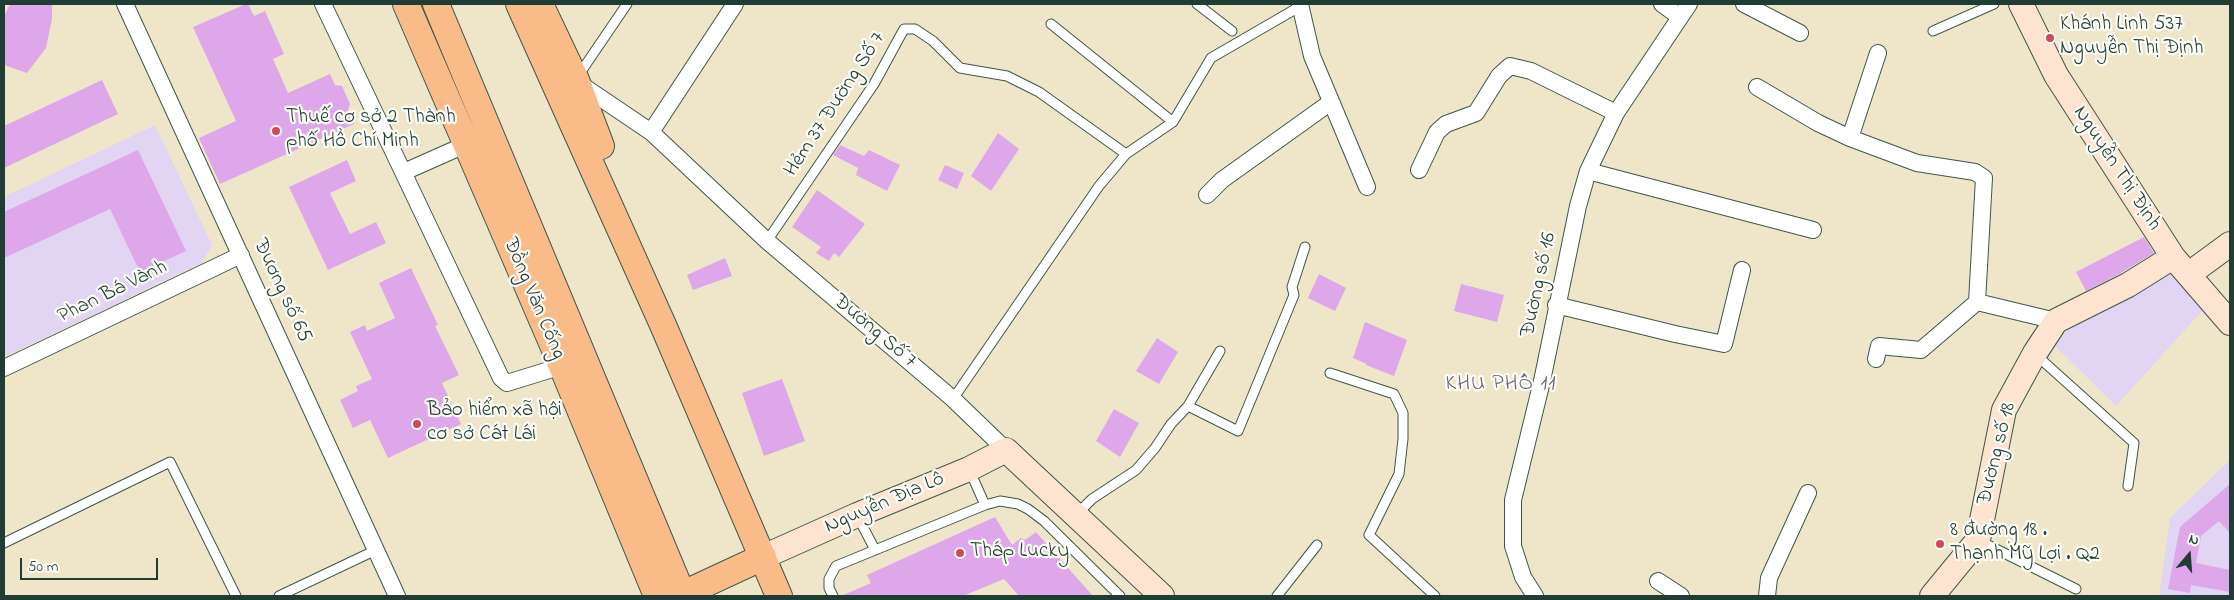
<!DOCTYPE html>
<html>
<head>
<meta charset="utf-8">
<style>
  body { margin:0 }
  #map { position:relative; width:2234px; height:600px; overflow:hidden; background:#efe6ca; font-family:"Indie Flower",sans-serif }
  canvas { display:block }
  .frame { position:absolute; inset:0; border:5px solid #1f3d34; pointer-events:none }
  .north { position:absolute; left:2164px; top:530px; width:50px; height:50px; -webkit-text-stroke:4px #fdfcf7; paint-order:stroke; rotate:18deg; font-size:14px; font-weight:700; line-height:20px; text-align:center; color:#1f3d34 }
  .north::after { content:''; display:block; margin:auto; width:18px; height:22px; background:#1f3d34; clip-path:polygon(50% 0,100% 100%,50% 72%,0 100%) }
  .scale { position:absolute; left:20px; top:558px; width:138px; height:22px; box-sizing:border-box; border:2px solid #1f3d34; border-top:0; padding-left:6px; font-size:15px; line-height:18px; white-space:nowrap; color:#1f3d34; -webkit-text-stroke:4px #fdfcf7; paint-order:stroke }
</style>
</head>
<body>
<div id="map">
<canvas width="2234" height="600"></canvas>
<div class="frame"></div>
<div class="north">N</div>
<div class="scale">50 m</div>
</div>
<script>
const ctx = document.querySelector('canvas').getContext('2d');
ctx.lineJoin = 'round';
function fillPath(path, color) {
  ctx.fillStyle = color;
  ctx.fill(path, 'evenodd');
}
function toPath(rows) {
  const path = new Path2D();
  for (const r of rows) {
    path.moveTo(r[0], r[1]);
    for (let i = 2; i < r.length; i += 2) path.lineTo(r[i], r[i + 1]);
  }
  return path;
}
function strokePath(path, color, width, dash) {
  ctx.strokeStyle = color;
  ctx.lineWidth = width;
  ctx.lineCap = dash ? 'butt' : 'round';
  ctx.setLineDash(dash || []);
  ctx.stroke(path);
}
function write(font, color, halo, rows, align = 'center') {
  ctx.font = font + ' "Indie Flower",sans-serif';
  ctx.lineWidth = 4.5;
  ctx.setLineDash([]);
  ctx.textBaseline = 'middle';
  ctx.strokeStyle = halo;
  ctx.fillStyle = color;
  for (const [text, x, y, turn = 0] of rows) {
    ctx.save();
    ctx.translate(x, y);
    ctx.rotate((+turn || 0) * Math.PI / 180);
    ctx.textAlign = isNaN(turn) ? turn : align;
    if (halo) ctx.strokeText(text, 0, 0);
    ctx.fillText(text, 0, 0);
    ctx.restore();
  }
}
fillPath(toPath([
  [155,125,212,245,202,263,4,357,4,197],
  [2170,269,2203,310,2116,406,2053,344,2080,318],
  [2230,460,2230,596,2159,596,2170,518]
]), '#e2d4f3');
fillPath(toPath([
  [10,4,52,4,52,19,46,48,27,73,4,65,4,16],
  [246,4,248,4,254,16,265,11,284,54,273,59,288,93,330,74,335,85,342,86,350,104,348,111,354,124,220,184,199,138,236,121,193,27],
  [102,80,118,114,4,168,4,126],
  [998,133,1019,149,991,191,971,176],
  [840,145,864,156,869,150,900,165,887,191,856,175,858,168,833,155],
  [138,150,186,251,140,272,110,209,4,258,4,212],
  [347,160,356,181,330,193,350,234,376,222,386,243,328,270,289,187],
  [945,165,964,173,957,189,938,180],
  [817,190,865,224,839,257,834,253,829,261,816,253,821,247,792,227],
  [2144,237,2154,253,2121,273,2086,291,2076,272],
  [725,258,732,276,693,290,687,275],
  [411,268,438,325,435,326,459,375,442,383,461,424,388,458,370,420,353,428,340,400,358,391,356,386,372,379,350,332,365,325,367,331,395,318,379,283],
  [1319,274,1346,288,1335,311,1308,298],
  [1461,284,1504,295,1497,322,1454,311],
  [1365,322,1407,340,1394,376,1366,365,1367,364,1353,358],
  [1157,338,1178,352,1159,384,1136,371],
  [782,379,805,441,764,456,742,393],
  [1114,409,1139,423,1120,457,1096,441],
  [2230,484,2230,533,2219,521,2201,536,2196,563,2230,570,2230,592,2191,585,2190,593,2168,589,2180,527],
  [995,517,1012,545,1021,538,1025,540,1036,532,1093,596,1019,596,1004,579,963,596,841,596,871,583,867,575]
]), '#dda7e9');
const lane = toPath([
  [1197,4,1232,31],
  [1051,24,1173,122],
  [1933,31,1994,4],
  [578,76,627,4],
  [767,241,874,84,904,29,915,29,933,41,960,68,1007,76,1039,92,1126,154],
  [1220,351,1188,406,1238,431,1294,295,1292,287,1305,247],
  [2035,354,2134,443,2128,486],
  [1330,373,1394,394,1403,413,1403,439,1399,474,1369,535,1435,596],
  [953,399,1099,186,1126,154,1173,122,1211,58,1299,7],
  [969,469,985,505],
  [1077,514,1092,499,1136,470,1155,448,1171,424,1188,406],
  [857,515,875,550],
  [1978,540,2076,589],
  [4,543,170,462,236,596],
  [279,596,376,550],
  [833,596,829,588,829,579,836,566,985,505,1000,501,1018,504,1028,509,1044,521,1120,596],
  [1277,596,1317,545]
]);
const street = toPath([
  [125,4,397,596],
  [323,4,501,378,507,383,562,366],
  [1300,4,1312,56,1367,187],
  [1662,4,1680,17],
  [1744,4,1800,33],
  [1878,53,1850,138,1917,163,1975,172,1984,178,1977,302],
  [577,82,651,132,767,241,953,399,1006,450],
  [1757,87,1818,123,1850,138],
  [651,132,735,4],
  [1419,170,1437,132,1446,124,1476,113,1499,76,1510,66,1531,71,1616,113],
  [1588,171,1813,230],
  [404,172,467,144],
  [1207,195,1222,180,1331,102],
  [1556,305,1675,334,1724,344,1742,270],
  [1876,359,1879,346,1921,350,1977,302,2056,321],
  [4,368,241,255],
  [1658,581,1681,596],
  [1535,596,1523,577,1513,546,1513,500,1542,381,1578,206,1588,171,1616,113,1689,4],
  [1767,596,1769,578,1808,493]
]);
const secondary = toPath([
  [2021,4,2056,75,2173,257,2230,323],
  [2189,274,2230,244],
  [763,557,857,515,969,469,1006,450,1162,596],
  [1932,596,1978,540,2004,410,2035,353,2056,321,2128,285,2173,257]
]);
const primary = toPath([
  [406,4,562,366,657,596],
  [436,4,683,596],
  [519,4,663,325,779,596],
  [540,4,576,80,601,146],
  [679,596,763,557]
]);
strokePath(lane, '#3e564a', 11);
strokePath(street, '#3e564a', 18);
strokePath(secondary, '#3e564a', 26);
strokePath(primary, '#3e564a', 28);
strokePath(lane, '#fff', 9);
strokePath(street, '#fff', 16);
strokePath(secondary, '#fde4d0', 24);
strokePath(primary, '#f9bc89', 26);
for (const [x, y, r, color] of [
  [2050,38,5,"#d1495b"],
  [276,131,5,"#d1495b"],
  [417,424,5,"#d1495b"],
  [1940,544,5,"#d1495b"],
  [960,553,5,"#d1495b"]
]) {
  const dot = new Path2D();
  dot.arc(x, y, r, 0, 2 * Math.PI);
  ctx.fillStyle = color;
  ctx.fill(dot);
  strokePath(dot, '#fdfcf7', 2);
}
write('21px', '#1f3d34', '#fdfcf7', [
  ["Khánh Linh 537",2060,26],
  ["Nguyễn Thị Định",2060,50],
  ["Thuế cơ sở 2 Thành",286,119],
  ["phố Hồ Chí Minh",286,143],
  ["Bảo hiểm xã hội",427,412],
  ["cơ sở Cát Lái",427,436],
  ["8 đường 18 .",1950,532],
  ["Thạnh Mỹ Lợi . Q2",1950,556],
  ["Tháp Lucky",970,553]
], 'left');
write('21px', '#1f3d34', '#fdfcf7', [
  ["Hẻm 37 Đường Số 7",836,105,-57],
  ["Nguyễn Thị Định",2116,169,57],
  ["Đường số 16",1540,285,-78],
  ["Đương số 65",281,291,65],
  ["Phan Bá Vành",113,293,-26],
  ["Đồng Văn Cống",533,299,67],
  ["Đường Số 7",874,332,40],
  ["Đường số 18",1998,454,-76],
  ["Nguyễn Địa Lô",885,504,-23]
]);
ctx.letterSpacing = '1px';
write('22px', '#626273', '#fdfcf7', [
  ["KHU PHỐ 11",1501,385]
]);
ctx.letterSpacing = '0px';
</script>
</body>
</html>
